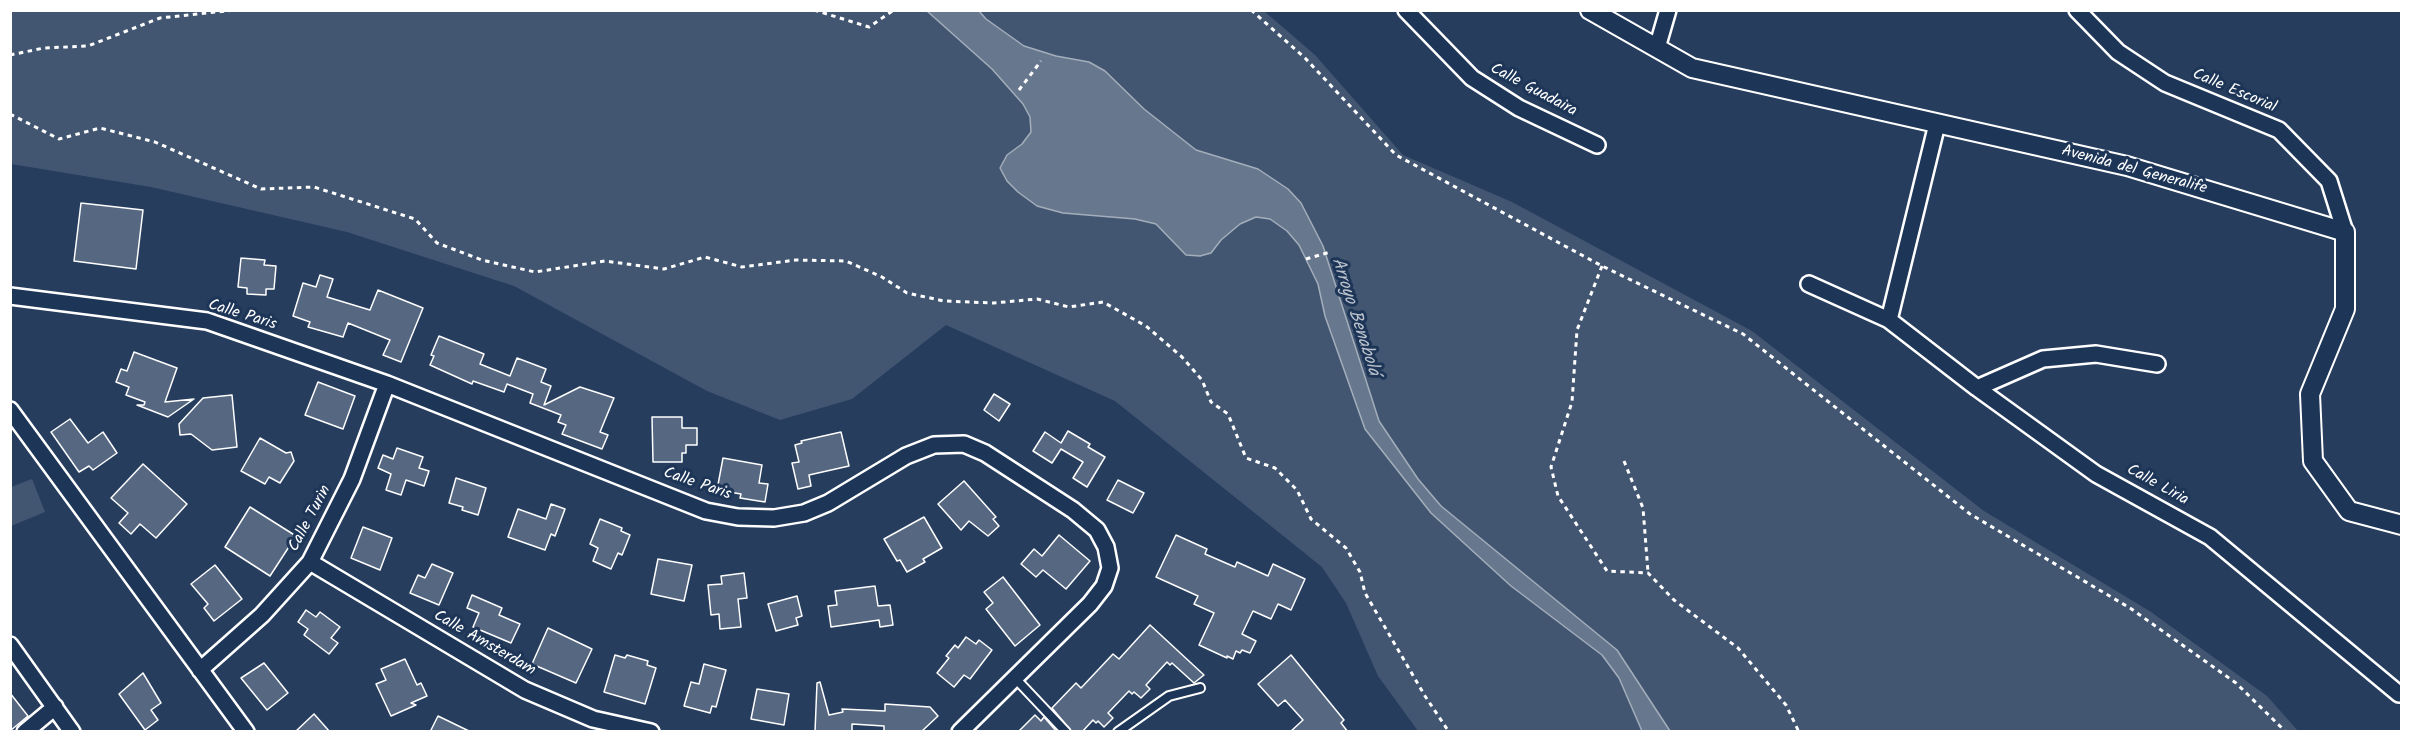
<!DOCTYPE html>
<html>
<head>
<meta charset="utf-8">
<style>
  body { margin:0 }
  #map { position:relative; width:2412px; height:742px; overflow:hidden; background:#263d5e; font-family:Kalam,sans-serif }
  canvas { display:block }
  .frame { position:absolute; inset:0; border:12px solid #fff; pointer-events:none }
</style>
</head>
<body>
<div id="map">
<canvas width="2412" height="742"></canvas>
<div class="frame"></div>
</div>
<script>
const ctx = document.querySelector('canvas').getContext('2d');
ctx.lineJoin = 'round';
function fillPath(path, color) {
  ctx.fillStyle = color;
  ctx.fill(path, 'evenodd');
}
function toPath(rows) {
  const path = new Path2D();
  for (const r of rows) {
    path.moveTo(r[0], r[1]);
    for (let i = 2; i < r.length; i += 2) path.lineTo(r[i], r[i + 1]);
  }
  return path;
}
function strokePath(path, color, width, dash) {
  ctx.strokeStyle = color;
  ctx.lineWidth = width;
  ctx.lineCap = dash ? 'butt' : 'round';
  ctx.setLineDash(dash || []);
  ctx.stroke(path);
}
function write(font, color, halo, rows, align = 'center') {
  ctx.font = font + ' Kalam,sans-serif';
  ctx.lineWidth = 6;
  ctx.setLineDash([]);
  ctx.textBaseline = 'middle';
  ctx.strokeStyle = halo;
  ctx.fillStyle = color;
  for (const [text, x, y, turn = 0] of rows) {
    ctx.save();
    ctx.translate(x, y);
    ctx.rotate((+turn || 0) * Math.PI / 180);
    ctx.textAlign = isNaN(turn) ? turn : align;
    if (halo) ctx.strokeText(text, 0, 0);
    ctx.fillText(text, 0, 0);
    ctx.restore();
  }
}
fillPath(toPath([
  [10,11,1264,11,1315,55,1403,155,1512,202,1752,331,1984,511,2151,612,2267,696,2298,731,1418,731,1378,676,1346,603,1322,567,1115,401,946,325,852,399,780,420,707,391,514,286,347,232,151,187,11,164],
  [32,479,45,512,11,526,11,487]
]), '#425672');
const water = toPath([
  [927,11,979,11,986,19,1024,46,1056,56,1089,62,1105,71,1144,109,1196,150,1258,169,1288,189,1301,203,1323,246,1379,421,1418,479,1441,506,1617,650,1670,731,1642,731,1619,678,1602,655,1511,586,1431,513,1365,429,1325,316,1318,284,1299,245,1287,231,1270,219,1256,217,1240,224,1221,240,1211,253,1200,256,1186,255,1156,224,1135,219,1063,213,1037,206,1018,192,1007,181,1000,168,1007,155,1022,144,1031,132,1030,117,1023,104,992,69,927,11]
]);
fillPath(water, '#67788e');
strokePath(water, '#a4aebb', 1.5);
const building = toPath([
  [81,203,143,210,136,269,74,261,81,203],
  [241,258,265,260,264,265,276,266,274,289,266,289,266,295,247,294,247,288,238,287,241,258],
  [320,275,333,279,327,297,370,310,378,290,423,308,401,362,383,355,390,340,348,323,343,337,308,327,310,322,293,316,303,283,316,287,320,275],
  [439,336,484,354,480,364,510,376,517,358,546,369,541,382,551,386,544,405,580,387,614,398,600,432,608,435,602,449,562,434,566,425,558,422,561,415,530,403,533,394,507,384,504,392,473,381,472,384,430,365,434,356,431,355,439,336],
  [134,352,177,368,165,402,194,399,168,417,137,405,144,405,145,402,126,395,129,387,116,382,121,369,127,371,134,352],
  [318,382,355,396,343,429,305,415,318,382],
  [994,394,1010,404,999,421,984,410,994,394],
  [232,395,237,447,212,450,191,434,180,435,179,424,203,398,232,395],
  [652,417,682,417,682,428,697,428,697,445,686,445,686,453,682,453,682,462,653,462,652,417],
  [70,419,88,443,103,432,117,453,93,470,89,466,79,472,51,432,70,419],
  [1068,431,1090,444,1088,447,1105,457,1087,487,1073,478,1083,462,1061,449,1052,463,1033,451,1045,432,1061,443,1068,431],
  [841,432,849,466,809,475,811,486,798,489,792,463,799,462,795,445,802,443,801,441,841,432],
  [260,438,286,453,291,452,294,461,280,483,269,477,265,484,241,471,260,438],
  [397,448,423,457,419,468,429,471,424,486,406,480,401,495,386,490,391,474,378,468,383,455,393,459,397,448],
  [723,458,762,465,759,483,768,484,765,502,740,498,741,494,717,490,723,458],
  [143,464,187,504,156,538,140,524,131,534,119,523,128,513,111,498,143,464],
  [456,478,486,488,478,515,462,510,463,507,449,503,456,478],
  [1118,480,1144,493,1133,513,1107,500,1118,480],
  [964,481,996,517,993,519,999,526,988,536,969,521,961,530,938,504,964,481],
  [551,504,565,509,555,536,551,534,545,550,508,537,518,509,546,519,551,504],
  [250,507,296,536,270,576,225,547,250,507],
  [924,517,942,548,923,559,925,562,907,572,900,560,897,561,884,539,924,517],
  [600,519,622,528,621,531,630,535,622,555,618,553,611,569,593,561,598,548,590,544,600,519],
  [363,527,392,538,380,570,351,558,363,527],
  [1059,535,1090,561,1066,589,1043,570,1036,577,1021,564,1034,549,1042,556,1059,535],
  [1176,535,1207,549,1205,554,1235,567,1237,562,1268,576,1273,564,1305,579,1291,610,1278,604,1271,619,1253,611,1242,634,1256,641,1250,653,1242,650,1240,653,1236,651,1233,659,1227,656,1227,658,1199,645,1214,613,1194,604,1198,596,1156,577,1176,535],
  [658,559,692,565,684,601,651,594,658,559],
  [432,564,453,573,439,605,410,593,418,575,425,578,432,564],
  [215,565,242,599,214,621,204,608,208,604,191,584,215,565],
  [744,573,747,598,738,599,741,627,720,629,719,614,711,615,708,585,722,584,721,576,744,573],
  [1003,577,1040,625,1015,646,986,609,993,603,984,592,1003,577],
  [875,586,878,606,890,605,893,625,880,627,879,620,831,627,828,606,837,605,835,591,875,586],
  [472,595,502,608,499,615,520,624,511,643,473,627,479,613,467,608,472,595],
  [797,596,802,616,796,618,798,625,776,631,768,604,797,596],
  [306,610,316,617,320,612,340,627,331,638,338,643,329,654,304,635,308,629,298,622,306,610],
  [1150,625,1204,675,1194,683,1172,663,1170,665,1167,662,1146,685,1150,689,1141,698,1134,692,1132,694,1129,691,1108,713,1113,718,1104,727,1098,721,1096,723,1093,720,1082,732,1072,732,1052,708,1076,683,1081,688,1113,654,1119,659,1150,625],
  [548,628,592,649,576,683,532,664,548,628],
  [966,637,976,644,979,640,992,650,970,679,964,675,954,687,937,673,949,658,946,656,955,645,958,648,966,637],
  [615,655,625,658,627,655,648,661,647,665,656,668,645,704,604,692,615,655],
  [1291,655,1344,720,1341,723,1348,732,1290,732,1303,720,1285,700,1278,706,1258,684,1291,655],
  [405,659,417,685,421,683,427,696,411,703,416,705,391,716,376,684,386,680,381,669,405,659],
  [264,663,288,693,267,710,241,678,264,663],
  [704,664,726,670,716,707,712,706,710,713,684,706,691,682,699,684,704,664],
  [143,673,161,703,151,710,158,720,145,730,119,694,143,673],
  [820,682,829,715,843,712,842,709,885,711,885,704,930,707,938,716,921,732,884,732,884,726,852,724,852,732,815,732,817,683,820,682],
  [757,689,789,694,784,725,751,719,757,689],
  [10,693,28,716,10,731,10,693],
  [314,714,330,732,295,732,314,714],
  [1035,715,1041,721,1044,717,1057,732,1018,732,1035,715],
  [438,716,471,732,430,732,438,716]
]);
fillPath(building, '#556781');
strokePath(building, '#fff', 1.5);
const service = toPath([
  [1015,678,1066,732],
  [1118,732,1169,696,1200,688]
]);
const minor = toPath([
  [1406,10,1472,78,1519,108,1597,145],
  [2077,10,2118,52,2165,83,2279,130,2329,181,2345,232],
  [1657,48,1668,10],
  [1809,284,1889,320,1977,388,2096,474,2210,537,2399,694],
  [10,296,207,321,387,384,706,511,738,517,774,518,804,513,828,503,906,456,934,445,964,444,985,453,1073,510,1097,530,1106,547,1110,568,1104,586,1090,604,960,732],
  [1889,320,1937,124],
  [1977,388,2043,359,2096,354,2157,364],
  [10,410,246,732],
  [310,562,525,690,593,719,651,732],
  [10,645,72,732],
  [200,670,262,615,310,562,352,479,387,384],
  [25,732,55,707]
]);
const tertiary = toPath([
  [1590,10,1692,68,2127,166,2345,232,2345,309,2310,394,2313,461,2349,511,2402,525]
]);
strokePath(service, '#fff', 12);
strokePath(minor, '#fff', 20);
strokePath(tertiary, '#fff', 22);
strokePath(toPath([
  [814,10,869,27,894,10],
  [1251,10,1305,58,1396,155,1602,266,1743,334,1970,514,2130,608,2236,683,2286,732],
  [10,55,44,48,88,46,160,18,235,10],
  [1019,90,1041,61],
  [10,114,59,139,100,128,155,142,261,189,314,187,415,219,437,243,482,260,535,272,605,261,664,269,705,257,742,267,796,260,846,261,882,277,907,293,944,301,994,303,1037,299,1069,307,1103,302,1146,326,1182,357,1202,380,1211,402,1228,414,1246,458,1275,468,1297,490,1311,519,1346,548,1360,572,1365,593,1425,696,1449,732],
  [1306,259,1330,252],
  [1602,266,1577,330,1572,402,1551,467,1558,496,1607,571,1648,573,1674,600,1738,648,1786,705,1799,732],
  [1624,461,1643,508,1648,572]
]), '#fff', 3, [4.5, 4.5]);
strokePath(service, '#1d3557', 8);
strokePath(minor, '#1d3557', 15);
strokePath(tertiary, '#1d3557', 18);
write('16px', '#fff', '#1d3557', [
  ["Calle Guadaira",1533,91,28],
  ["Calle Escorial",2234,92,23],
  ["Avenida del Generalife",2134,171,15],
  ["Calle Paris",242,316,17],
  ["Calle Paris",697,485,19],
  ["Calle Liria",2157,486,29],
  ["Calle Turin",311,519,-62],
  ["Calle Amsterdam",484,644,30]
]);
write('italic 18px', '#bbc2cc', '#1d3557', [
  ["Arroyo Benabolá",1354,317,72]
]);
</script>
</body>
</html>
